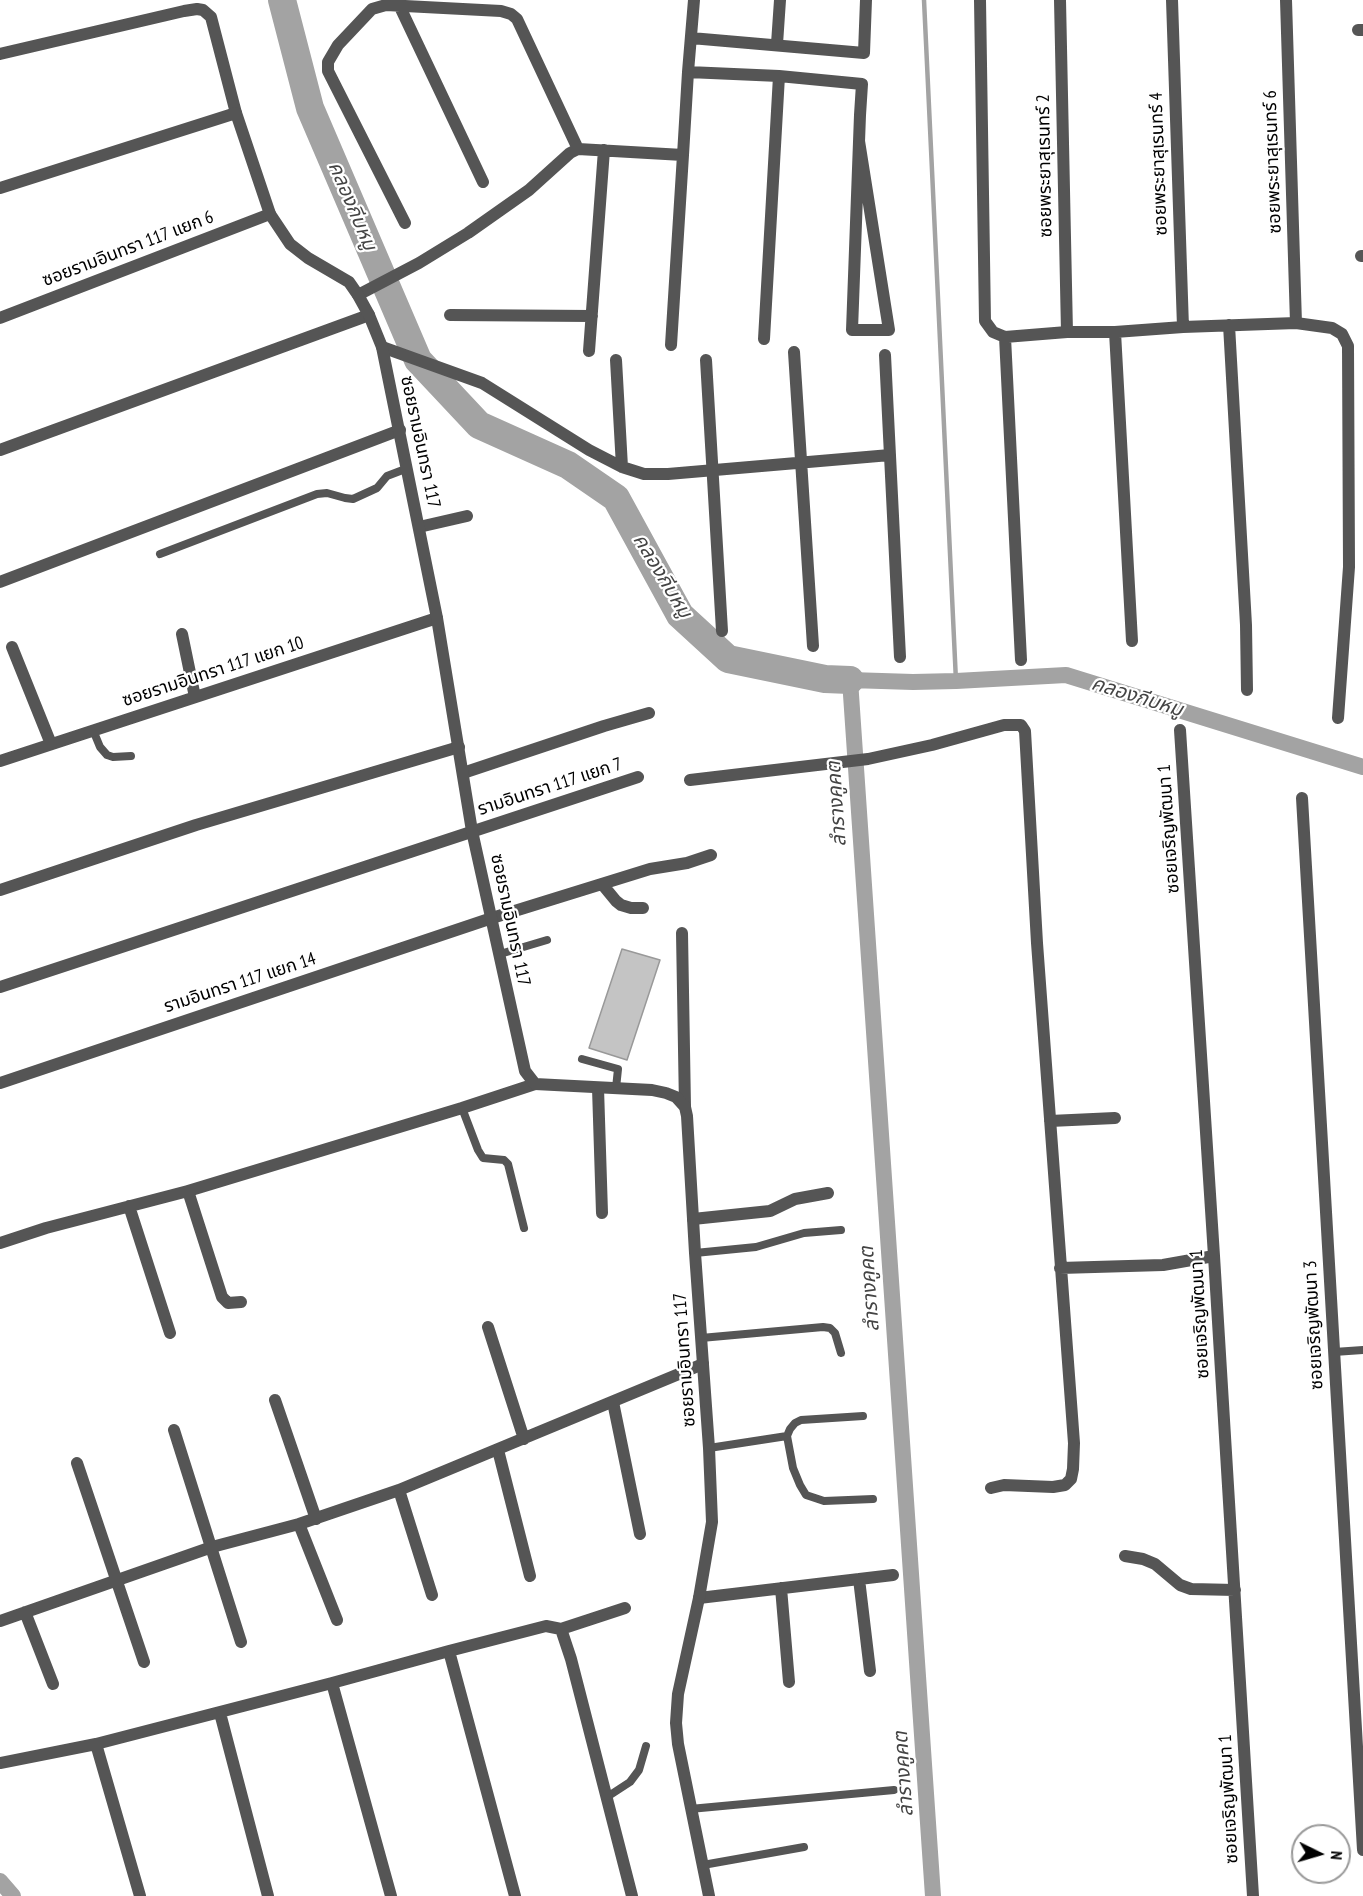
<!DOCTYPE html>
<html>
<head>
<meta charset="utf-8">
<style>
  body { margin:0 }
  #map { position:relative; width:1363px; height:1896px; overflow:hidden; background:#fff; font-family:"PT Sans Narrow",sans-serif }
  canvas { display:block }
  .north { position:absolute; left:1291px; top:1824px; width:60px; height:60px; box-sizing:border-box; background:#fff; border:2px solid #999; border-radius:50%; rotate:95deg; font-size:16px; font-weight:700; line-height:24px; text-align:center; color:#000 }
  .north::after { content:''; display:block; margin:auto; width:21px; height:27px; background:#000; clip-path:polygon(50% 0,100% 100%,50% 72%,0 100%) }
</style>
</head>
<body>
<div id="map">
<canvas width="1363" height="1896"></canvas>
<div class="north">N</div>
</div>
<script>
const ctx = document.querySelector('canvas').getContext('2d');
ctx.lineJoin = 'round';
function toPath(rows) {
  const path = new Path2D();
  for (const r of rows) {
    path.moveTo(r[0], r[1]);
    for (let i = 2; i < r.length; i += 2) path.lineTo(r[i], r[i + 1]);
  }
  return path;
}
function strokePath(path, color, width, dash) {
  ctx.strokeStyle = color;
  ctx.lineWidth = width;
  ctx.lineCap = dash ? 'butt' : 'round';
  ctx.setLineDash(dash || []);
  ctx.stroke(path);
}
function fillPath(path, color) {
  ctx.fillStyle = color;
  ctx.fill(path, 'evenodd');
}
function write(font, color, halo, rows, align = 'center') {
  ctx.font = font + ' "PT Sans Narrow","Noto Sans Thai",sans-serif';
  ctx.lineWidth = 4.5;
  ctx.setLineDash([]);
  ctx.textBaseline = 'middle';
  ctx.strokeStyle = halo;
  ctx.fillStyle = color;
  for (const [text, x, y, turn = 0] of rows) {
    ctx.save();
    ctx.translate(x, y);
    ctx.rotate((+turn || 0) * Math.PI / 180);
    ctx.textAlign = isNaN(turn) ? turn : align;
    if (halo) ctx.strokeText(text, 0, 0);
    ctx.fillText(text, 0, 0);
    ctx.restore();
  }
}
strokePath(toPath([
  [924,0,956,681]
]), '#a3a3a3', 4.5);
strokePath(toPath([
  [0,1881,13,1896],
  [933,1896,850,680,913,682,956,681,1066,675,1363,767]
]), '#a3a3a3', 16);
strokePath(toPath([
  [282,0,310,108,418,360,479,425,568,465,616,498,680,615,728,659,825,679,850,680]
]), '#a3a3a3', 28);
const building = toPath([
  [622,949,660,960,627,1060,589,1048,622,949]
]);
fillPath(building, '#c4c4c4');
strokePath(building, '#999', 1.5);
strokePath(toPath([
  [160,554,317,494,327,493,345,498,353,499,377,488,387,476,408,468],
  [93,730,100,747,107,755,113,757,131,756],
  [500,954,547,940],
  [582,1059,618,1069,616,1088],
  [462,1108,478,1150,483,1158,504,1160,508,1164,524,1228],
  [695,1253,756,1247,804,1233,841,1230],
  [701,1338,823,1327,830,1328,835,1333,841,1353],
  [1334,1352,1363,1350],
  [787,1436,793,1468,800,1485,806,1495,824,1501,873,1499],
  [709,1448,787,1436,790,1429,795,1423,801,1420,863,1416],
  [607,1797,630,1782,639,1770,646,1746],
  [690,1809,894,1790],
  [703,1865,804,1847]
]), '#555', 8);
strokePath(toPath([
  [980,0,985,321,993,332,1005,337,1067,332,1115,332,1183,327,1296,323,1332,328,1342,334,1348,346,1349,567,1338,718],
  [1060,0,1067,332],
  [1172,0,1183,327],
  [1286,0,1296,323],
  [400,7,483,182],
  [1358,30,1363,30],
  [691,38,864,53,866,0],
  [777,44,780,0],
  [0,54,184,11,197,9,203,10,211,17,236,113],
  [688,72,694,0],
  [405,223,328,71,328,62,338,45,372,9,386,5,501,11,511,14,517,19,578,149],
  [1361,256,1363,256],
  [358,295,419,263,468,233,529,190,570,153,578,149,683,155,688,72,779,76,862,84,860,115,852,330,889,330,859,141],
  [450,315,592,316],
  [0,318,270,214],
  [1229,325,1246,625,1247,690],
  [1115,332,1132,641],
  [1005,337,1021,660],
  [764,339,779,76],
  [671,345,683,155],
  [382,347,482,383,589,450,622,467,644,474,668,474,890,455],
  [589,351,604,150],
  [794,352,813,646],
  [885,355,900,657],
  [616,360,622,467],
  [706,360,722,631],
  [0,450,369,315],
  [419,527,467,516],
  [0,582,400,430],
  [182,634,195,697],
  [12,647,51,744],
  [1180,730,1214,1256,1253,1896],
  [0,761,437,618],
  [463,773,604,726,649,713],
  [690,780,868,759,932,745,1004,725,1021,725,1025,731,1037,943,1074,1443,1073,1469,1071,1479,1065,1485,1053,1487,1004,1485,991,1488],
  [1302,798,1363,1850],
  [602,884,616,901,621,905,631,908,643,908],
  [0,890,196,825,459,747],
  [682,933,685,1107],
  [0,987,638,777],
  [0,1083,492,918,650,869,687,863,711,855],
  [598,1088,602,1213],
  [1050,1121,1115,1118],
  [188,1191,222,1297,228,1303,241,1302],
  [129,1206,170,1333],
  [693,1219,770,1211,795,1199,828,1193],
  [0,1243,46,1228,188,1191,462,1108,535,1084],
  [1060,1268,1163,1265,1214,1256],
  [488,1327,524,1439],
  [275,1400,316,1519],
  [613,1402,640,1534],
  [174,1430,241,1642],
  [498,1450,530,1576],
  [77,1463,144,1662],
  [399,1490,432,1595],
  [299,1524,337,1620],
  [1125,1556,1143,1559,1155,1564,1180,1585,1191,1589,1235,1590],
  [859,1579,870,1671],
  [781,1588,789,1682],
  [699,1598,893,1575],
  [25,1612,53,1684],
  [0,1621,212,1547,299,1524,399,1490,703,1364],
  [561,1629,571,1659,632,1896],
  [449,1651,515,1896],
  [332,1683,391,1896],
  [220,1713,268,1896],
  [96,1744,140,1896],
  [0,1763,96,1744,332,1683,449,1651,546,1626,561,1629,625,1608]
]), '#555', 12);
strokePath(toPath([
  [0,188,236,113,270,214,290,244,308,258,349,282,358,295,369,315,382,347,437,618,472,831,525,1071,535,1084,652,1090,666,1093,676,1097,685,1107,687,1116,695,1253,709,1448,712,1522,699,1598,678,1694,676,1723,678,1744,709,1896]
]), '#555', 12);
write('18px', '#000', '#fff', [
  ["ซอยพระยาสุเรนทร์ 6",1273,162,-92],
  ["ซอยพระยาสุเรนทร์ 4",1159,164,-92],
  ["ซอยพระยาสุเรนทร์ 2",1045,166,-91],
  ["ซอยรามอินทรา 117 แยก 6",128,249,-21],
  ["ซอยรามอินทรา 117",420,442,78],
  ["ซอยรามอินทรา 117 แยก 10",213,672,-18],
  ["รามอินทรา 117 แยก 7",550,787,-18],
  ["ซอยเจริญพัฒนา 1",1169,829,-94],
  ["ซอยรามอินทรา 117",510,920,78],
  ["รามอินทรา 117 แยก 14",240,983,-18],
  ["ซอยเจริญพัฒนา 1",1200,1314,-93],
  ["ซอยเจริญพัฒนา 3",1314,1325,-93],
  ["ซอยรามอินทรา 117",685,1360,-94],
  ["ซอยเจริญพัฒนา 1",1229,1799,-93]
]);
write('italic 20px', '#444', '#fff', [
  ["คลองกีบหมู",352,206,67],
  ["คลองกีบหมู",662,576,59],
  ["คลองกีบหมู",1137,697,17],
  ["ลำรางคูคต",837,804,-94],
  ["ลำรางคูคต",870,1289,-94],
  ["ลำรางคูคต",904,1774,-94]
]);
</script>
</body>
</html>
